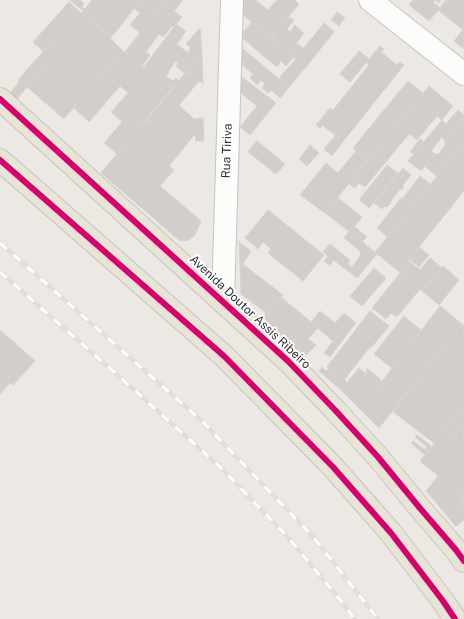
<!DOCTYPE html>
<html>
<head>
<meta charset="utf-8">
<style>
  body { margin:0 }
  canvas { display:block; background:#ece8e4 }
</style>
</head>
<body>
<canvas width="464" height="619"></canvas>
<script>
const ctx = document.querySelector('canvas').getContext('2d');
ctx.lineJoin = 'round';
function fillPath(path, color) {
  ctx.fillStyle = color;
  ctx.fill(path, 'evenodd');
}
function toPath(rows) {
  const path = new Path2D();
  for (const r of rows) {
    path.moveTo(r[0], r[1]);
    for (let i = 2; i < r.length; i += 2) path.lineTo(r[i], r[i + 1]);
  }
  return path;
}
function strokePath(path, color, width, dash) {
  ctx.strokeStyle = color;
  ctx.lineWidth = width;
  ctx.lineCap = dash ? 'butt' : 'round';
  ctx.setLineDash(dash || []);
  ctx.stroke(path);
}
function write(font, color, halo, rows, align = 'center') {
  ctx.font = font + ' "Public Sans",sans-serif';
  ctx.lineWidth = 4;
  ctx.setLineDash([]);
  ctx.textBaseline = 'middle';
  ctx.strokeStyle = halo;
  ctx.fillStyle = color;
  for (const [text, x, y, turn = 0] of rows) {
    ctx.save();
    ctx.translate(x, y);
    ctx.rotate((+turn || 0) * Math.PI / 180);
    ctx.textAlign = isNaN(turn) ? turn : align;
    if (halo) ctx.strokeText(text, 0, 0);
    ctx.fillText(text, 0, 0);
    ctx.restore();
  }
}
const building = toPath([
  [70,0,80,0,84,4,82,7,85,9,83,11,70,0],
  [92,0,141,0,118,29,88,5,92,0],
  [141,0,166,0,140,33,130,25,140,13,134,8,141,0],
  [166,0,183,0,174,11,182,17,174,27,172,26,163,37,159,34,146,52,150,55,142,66,125,52,166,0],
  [244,0,256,0,268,10,277,0,294,0,299,4,271,38,237,10,244,0],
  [413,0,441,0,439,3,435,0,433,2,440,8,429,21,409,5,413,0],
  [446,0,464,0,464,28,463,30,438,10,446,0],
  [69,2,79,11,43,51,33,42,69,2],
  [88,5,118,29,111,37,82,13,88,5],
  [79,11,111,37,110,38,123,51,109,67,72,35,16,100,9,94,19,82,18,80,79,11],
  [337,12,345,18,339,26,331,20,337,12],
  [289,17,294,20,287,29,290,32,295,25,304,33,289,53,271,38,289,17],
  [252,22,294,57,286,66,281,61,277,67,240,36,252,22],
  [324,23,334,32,306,67,289,53,296,43,304,48,324,23],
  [176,24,186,31,177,44,188,53,191,48,186,44,200,28,202,54,185,74,176,66,178,64,176,61,169,70,170,70,166,76,173,81,176,78,179,81,173,89,144,67,176,24],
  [464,28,464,49,454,41,464,28],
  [72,35,109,67,64,119,27,87,72,35],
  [237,44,289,87,280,98,271,90,268,93,262,88,265,84,261,80,257,85,250,78,253,74,242,65,244,63,238,59,237,44],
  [380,46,384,49,381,52,397,65,400,62,404,65,341,144,336,140,339,138,322,125,320,128,316,125,330,108,333,110,369,65,366,63,380,46],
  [123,51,173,89,117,154,104,143,122,122,111,112,128,93,120,86,89,122,74,108,123,51],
  [359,51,369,59,350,82,340,74,359,51],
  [202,54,203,84,187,71,202,54],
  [296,59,306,67,289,87,279,78,296,59],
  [187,71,199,81,179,105,194,119,174,141,147,118,187,71],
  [238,74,276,103,250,135,240,127,257,106,238,91,238,74],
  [408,81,423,93,368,160,353,148,408,81],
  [429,86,453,106,442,120,437,116,417,140,397,125,429,86],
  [458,110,464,115,464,118,445,141,442,137,431,151,435,154,421,171,408,161,442,120,446,124,458,110],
  [147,118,174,141,194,119,203,118,204,141,196,141,195,134,169,166,174,170,160,186,201,221,195,235,189,240,180,241,101,173,147,118],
  [464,118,464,143,437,177,425,166,436,153,438,155,446,144,444,143,464,118],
  [397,125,409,134,365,187,359,183,355,188,349,184,397,125],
  [335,136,339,138,336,140,341,144,332,156,324,149,335,136],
  [420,139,424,142,414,154,410,152,420,139],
  [257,141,285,164,276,174,248,152,257,141],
  [464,143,464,191,399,272,375,252,464,143],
  [310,145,319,153,307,166,299,159,310,145],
  [356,151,368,160,325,213,300,195,326,163,338,173,356,151],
  [387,165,398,173,369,208,359,200,387,165],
  [403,168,411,175,402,186,404,187,401,190,400,189,390,202,391,203,387,207,385,206,382,209,374,203,403,168],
  [420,176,430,184,412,207,402,199,420,176],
  [338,198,362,217,350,232,325,213,338,198],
  [401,198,412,207,388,237,377,228,401,198],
  [268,210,324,255,303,281,268,253,271,249,263,242,258,249,245,238,268,210],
  [354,226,367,237,362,242,350,232,354,226],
  [349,231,377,254,357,278,323,252,330,244,350,260,348,264,352,267,361,255,359,250,344,238,349,231],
  [239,242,251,251,243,264,240,262,239,242],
  [419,247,429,255,419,267,409,259,419,247],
  [328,256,334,260,330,265,324,261,328,256],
  [430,258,442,268,422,291,399,272,408,260,420,270,430,258],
  [240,262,283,295,276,304,274,302,266,313,241,294,240,262],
  [443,266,459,280,439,305,422,291,443,266],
  [374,268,386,278,362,306,350,296,374,268],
  [400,273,420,289,397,317,391,313,386,319,372,308,400,273],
  [282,298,311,322,291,345,263,317,274,302,276,304,282,298],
  [440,306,462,324,400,402,379,385,440,306],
  [320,311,335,323,344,313,356,323,338,346,311,322,320,311],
  [370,311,389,326,371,348,370,347,344,380,327,367,370,311],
  [404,316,421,330,392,368,374,354,404,316],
  [311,322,318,328,308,339,316,345,304,357,291,345,311,322],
  [462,324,464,326,464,406,434,443,392,411,462,324],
  [0,330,35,361,13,385,10,383,0,394,0,330],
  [333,341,338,346,330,357,324,353,333,341],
  [322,367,326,371,329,368,347,382,341,390,319,371,322,367],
  [359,368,366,374,347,396,341,390,359,368],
  [367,368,382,381,360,409,347,396,367,373,367,368],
  [379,385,400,402,379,428,360,409,379,385],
  [464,406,464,424,453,438,445,430,464,406],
  [464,424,464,497,420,461,445,430,453,438,464,424],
  [417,435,432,447,425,455,411,443,413,441,425,450,427,447,415,437,417,435],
  [438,476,464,497,464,499,449,518,426,491,438,476],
  [464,499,464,520,463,521,462,521,456,527,449,518,464,499]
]);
fillPath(building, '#d1cecb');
strokePath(building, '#d7d4d0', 1);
const minor = toPath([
  [370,0,464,74],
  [223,301,232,0]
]);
const primary = toPath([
  [0,99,288,361,335,410,378,457,419,507,456,550,464,561],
  [0,160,224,356,333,467,391,533,443,601,455,619]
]);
strokePath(minor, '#c5c4c5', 24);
strokePath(primary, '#c6c5c4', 24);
strokePath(minor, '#fcfcfb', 22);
strokePath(primary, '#e8e4d6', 22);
const rail = toPath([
  [0,243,203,422,314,538,378,619],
  [0,272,122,379,220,467,286,535,347,608,354,619]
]);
strokePath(rail, '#dfdfe1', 4.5);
strokePath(rail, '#fff', 3, [9]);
strokePath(toPath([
  [0,99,288,361,335,410,378,457,419,507,456,550,464,561],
  [0,160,224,356,333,467,391,533,443,601,455,619]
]), '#d6006c', 6);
write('12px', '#2e2e2e', '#fff', [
  ["Rua Tiriva",227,151,-88],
  ["Avenida Doutor Assis Ribeiro",250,312,43]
]);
</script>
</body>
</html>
